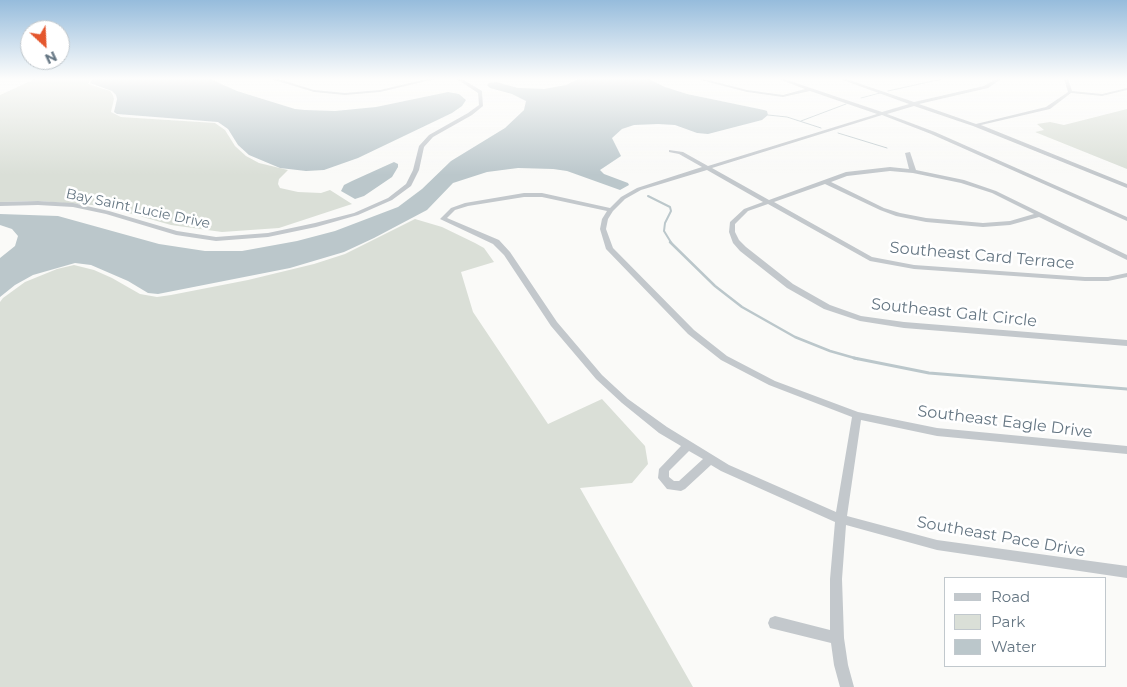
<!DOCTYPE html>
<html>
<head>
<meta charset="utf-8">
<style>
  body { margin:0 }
  #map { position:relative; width:1127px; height:687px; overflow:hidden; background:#fafaf8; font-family:Montserrat,sans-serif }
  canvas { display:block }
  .legend { position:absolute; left:944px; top:577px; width:162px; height:90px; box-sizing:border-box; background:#fff; border:1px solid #c1c8cd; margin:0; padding:6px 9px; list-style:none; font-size:15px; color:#657683 }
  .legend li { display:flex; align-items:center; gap:10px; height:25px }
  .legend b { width:25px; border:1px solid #c1c8cd }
  .north { position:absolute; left:20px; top:20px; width:50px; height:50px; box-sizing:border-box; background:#fff; border:1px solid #c1c8cd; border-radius:50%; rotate:155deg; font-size:14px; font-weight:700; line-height:20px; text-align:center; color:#657683 }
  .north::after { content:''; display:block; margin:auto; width:18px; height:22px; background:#e4572e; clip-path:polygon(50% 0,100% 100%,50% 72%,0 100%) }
</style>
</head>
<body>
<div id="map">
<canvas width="1127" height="687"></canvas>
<ul class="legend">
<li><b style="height:6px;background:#c3c8cc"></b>Road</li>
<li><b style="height:14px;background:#dadfd7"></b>Park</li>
<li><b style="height:14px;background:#bbc7cb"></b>Water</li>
</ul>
<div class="north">N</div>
</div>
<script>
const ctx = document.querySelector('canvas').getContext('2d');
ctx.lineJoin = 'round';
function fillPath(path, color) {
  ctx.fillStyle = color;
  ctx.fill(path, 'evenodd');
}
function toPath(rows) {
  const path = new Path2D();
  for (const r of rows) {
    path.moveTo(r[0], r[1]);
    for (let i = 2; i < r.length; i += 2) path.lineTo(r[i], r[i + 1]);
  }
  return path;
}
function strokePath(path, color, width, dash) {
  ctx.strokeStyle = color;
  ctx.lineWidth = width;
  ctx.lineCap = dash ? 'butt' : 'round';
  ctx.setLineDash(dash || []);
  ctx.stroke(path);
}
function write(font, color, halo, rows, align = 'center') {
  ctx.font = font + ' Montserrat,sans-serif';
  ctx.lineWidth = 5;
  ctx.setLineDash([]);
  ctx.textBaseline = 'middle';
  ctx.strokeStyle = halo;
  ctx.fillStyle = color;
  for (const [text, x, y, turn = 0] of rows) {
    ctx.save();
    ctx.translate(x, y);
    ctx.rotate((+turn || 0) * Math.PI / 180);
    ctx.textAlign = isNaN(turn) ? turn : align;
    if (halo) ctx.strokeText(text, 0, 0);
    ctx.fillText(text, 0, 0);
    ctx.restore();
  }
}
fillPath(toPath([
  [35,79,91,79,88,84,110,91,113,95,114,99,111,112,121,117,215,123,225,130,235,146,246,156,259,163,288,170,279,179,278,184,280,188,298,192,321,193,330,190,352,204,279,228,222,232,171,225,104,206,39,201,0,202,0,95],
  [1127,109,1127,169,1035,132,1044,130,1037,124,1050,122,1064,125],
  [415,219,442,227,475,243,484,248,494,262,461,272,473,312,548,424,602,399,645,446,648,464,632,483,580,488,693,687,0,687,0,302,3,298,25,282,57,269,74,265,94,270,112,278,140,294,157,297,171,295,248,280,314,264,345,254]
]), '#dadfd7');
fillPath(toPath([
  [93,79,210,79,237,91,295,109,305,110,335,111,376,107,448,92,459,94,466,100,462,106,452,113,358,158,324,170,306,171,280,168,249,155,238,145,228,129,218,122,117,114,114,112,117,99,116,95,112,91,90,83],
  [578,79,648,79,665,87,687,94,764,110,767,111,768,115,762,120,708,134,697,133,675,125,658,124,634,125,622,129,612,138,621,156,600,170,604,174,628,183,629,185,620,190,567,171,553,169,518,168,487,172,453,183,427,210,374,238,344,252,290,268,158,294,148,293,128,281,91,265,75,263,33,275,15,285,0,297,0,258,15,246,18,236,12,229,0,225,0,214,58,216,159,244,205,251,242,251,297,241,335,231,398,207,422,189,451,161,505,128,524,110,526,101,512,94,490,88,487,85,489,83,496,82,518,88,544,89,566,85],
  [394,162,398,164,398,167,392,177,364,196,355,199,341,191,344,185,352,181]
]), '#bbc7cb');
strokePath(toPath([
  [888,91,942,79],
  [861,98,880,93],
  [768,115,787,117,821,128],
  [801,121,846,104],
  [838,133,887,148]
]), '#bbc7cb', 1);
strokePath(toPath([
  [648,196,670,207,671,211,665,223,664,231,672,244]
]), '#bbc7cb', 2);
strokePath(toPath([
  [670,242,715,286,742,307,795,337,830,351,858,359]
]), '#bbc7cb', 2.5);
strokePath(toPath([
  [854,358,929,373,1127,389]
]), '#bbc7cb', 3);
fillPath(toPath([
  [271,79,278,79,314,90,345,93,380,90,427,79,435,79,380,92,345,95,314,92,271,79],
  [457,79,462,79,482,91,483,106,472,115,433,137,424,147,419,170,411,186,392,200,358,215,316,227,268,237,216,241,176,235,106,214,73,207,38,205,0,206,0,202,38,201,73,203,109,211,177,231,216,237,268,233,315,223,354,213,388,198,406,184,413,170,419,146,429,135,468,113,479,105,478,93,457,79],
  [697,79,704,79,747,90,783,95,805,89,778,79,784,79,882,112,909,104,840,79,846,79,914,102,984,86,996,79,1001,79,988,88,919,104,976,124,1046,107,1068,92,1064,79,1068,79,1072,91,1102,94,1127,88,1127,90,1102,96,1071,93,1050,109,981,125,1127,184,1127,188,973,126,914,106,887,114,935,132,1127,217,1127,221,931,134,882,115,712,168,769,200,846,172,890,167,909,169,905,153,910,152,916,170,964,180,996,191,1127,255,1127,260,1039,217,1010,225,983,227,926,222,896,216,880,210,825,184,774,202,872,257,914,265,1085,277,1108,277,1127,273,1127,277,1108,281,1085,281,914,269,870,261,768,204,748,211,735,224,735,232,739,240,746,247,793,284,830,305,861,316,904,322,1127,340,1127,346,904,328,860,321,824,309,787,288,740,251,733,243,729,232,730,222,744,209,763,202,707,170,641,190,625,199,613,211,608,219,606,229,613,248,694,330,727,356,775,381,858,412,937,428,1127,446,1127,454,937,436,861,420,847,516,937,540,1127,566,1127,578,937,550,846,525,842,579,844,638,848,665,854,687,840,687,834,665,831,643,770,628,768,623,770,618,775,616,830,630,830,579,835,522,721,471,711,465,685,489,681,491,667,489,658,478,659,469,681,446,659,433,622,403,596,379,551,326,504,255,493,244,440,219,451,208,465,203,524,193,542,193,610,208,621,197,637,188,702,167,679,154,669,152,669,150,683,152,708,166,877,114,810,91,783,97,747,92,697,79],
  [890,171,913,173,961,183,992,193,1034,214,1010,221,983,223,926,218,900,213,884,208,831,182,847,176,890,171],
  [524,197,542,197,607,211,602,219,600,229,606,249,688,334,721,360,769,385,852,417,836,512,729,465,667,427,628,399,602,375,557,322,510,252,499,240,447,218,455,210,468,206,524,197],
  [689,451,703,459,679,481,674,481,669,477,669,471,689,451]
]), '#c3c8cc');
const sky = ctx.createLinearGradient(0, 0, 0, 175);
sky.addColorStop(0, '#96bcdc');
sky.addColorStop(0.45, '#fdfdfc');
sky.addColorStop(1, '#fdfdfc00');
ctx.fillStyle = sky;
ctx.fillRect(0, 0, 1127, 175);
write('14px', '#657683', '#fff', [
  ["Bay Saint Lucie Drive",138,209,12]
]);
write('16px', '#657683', '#fff', [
  ["Southeast Card Terrace",982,256,5],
  ["Southeast Galt Circle",954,313,6],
  ["Southeast Eagle Drive",1005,422,7],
  ["Southeast Pace Drive",1001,537,10]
]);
</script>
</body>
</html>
